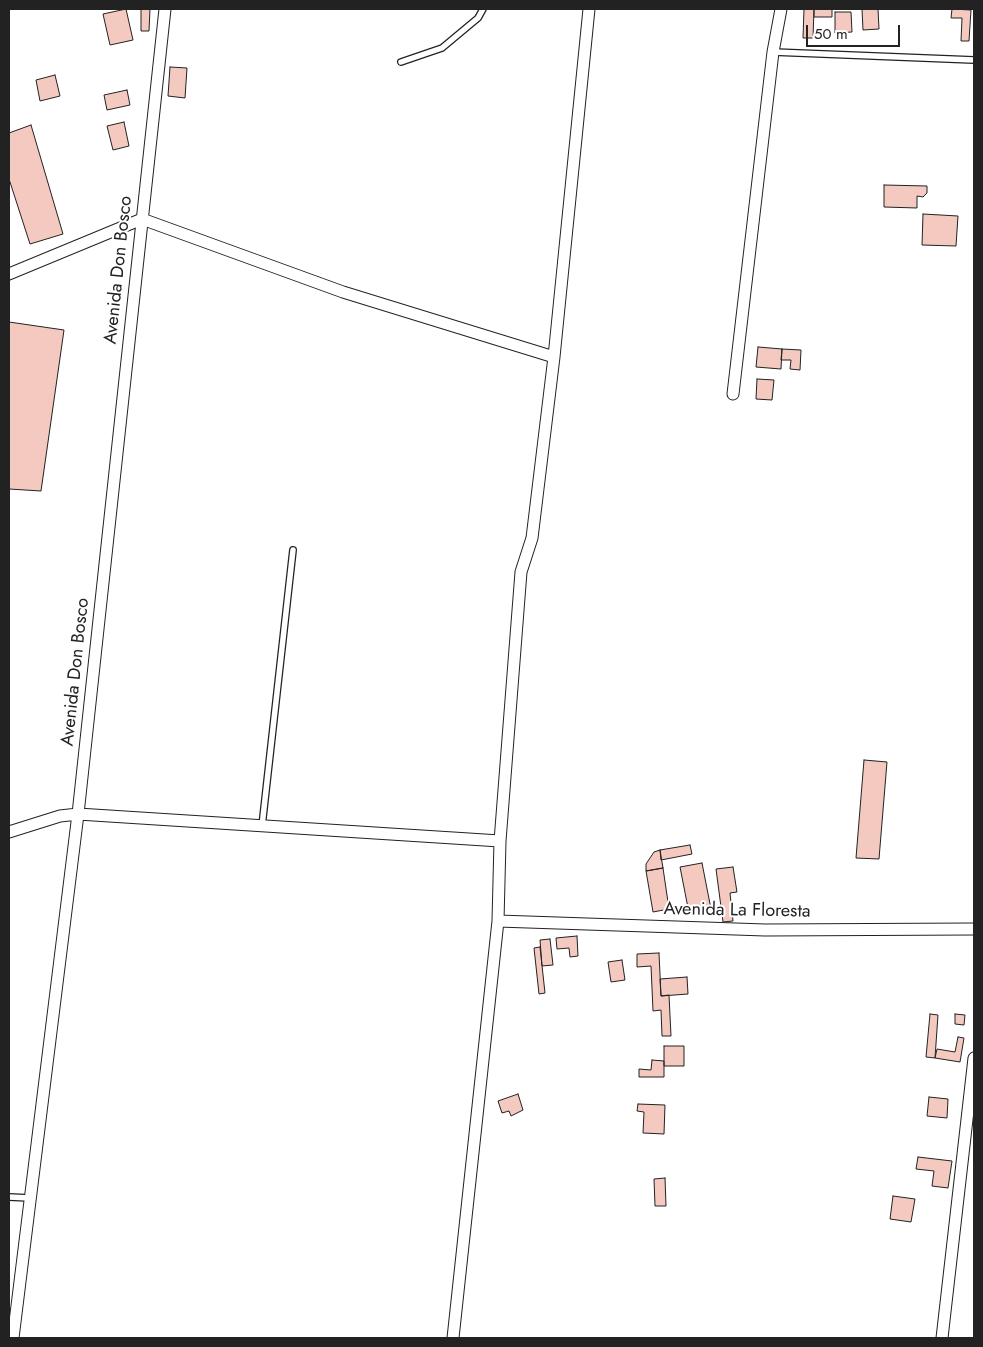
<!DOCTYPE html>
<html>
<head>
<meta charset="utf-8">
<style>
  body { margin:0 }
  #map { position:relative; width:983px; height:1347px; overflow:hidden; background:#fff; font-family:Jost,sans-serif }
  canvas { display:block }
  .frame { position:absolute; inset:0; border:10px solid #222; pointer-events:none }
  .scale { position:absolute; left:806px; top:25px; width:94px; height:22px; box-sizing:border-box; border:2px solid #222; border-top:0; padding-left:6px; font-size:15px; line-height:18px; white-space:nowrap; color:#222; -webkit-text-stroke:4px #fff; paint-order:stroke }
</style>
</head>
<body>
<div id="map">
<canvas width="983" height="1347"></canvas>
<div class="frame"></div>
<div class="scale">50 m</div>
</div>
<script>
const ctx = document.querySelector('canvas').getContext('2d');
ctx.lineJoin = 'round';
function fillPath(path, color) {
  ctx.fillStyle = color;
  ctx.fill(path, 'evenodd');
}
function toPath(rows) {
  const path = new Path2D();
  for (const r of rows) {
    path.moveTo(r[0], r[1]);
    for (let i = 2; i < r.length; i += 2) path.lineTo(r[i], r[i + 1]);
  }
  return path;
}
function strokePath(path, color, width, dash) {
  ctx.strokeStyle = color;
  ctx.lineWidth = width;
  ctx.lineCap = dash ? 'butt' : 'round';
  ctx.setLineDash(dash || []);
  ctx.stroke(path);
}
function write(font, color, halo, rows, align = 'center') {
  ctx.font = font + ' Jost,sans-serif';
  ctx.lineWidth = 4;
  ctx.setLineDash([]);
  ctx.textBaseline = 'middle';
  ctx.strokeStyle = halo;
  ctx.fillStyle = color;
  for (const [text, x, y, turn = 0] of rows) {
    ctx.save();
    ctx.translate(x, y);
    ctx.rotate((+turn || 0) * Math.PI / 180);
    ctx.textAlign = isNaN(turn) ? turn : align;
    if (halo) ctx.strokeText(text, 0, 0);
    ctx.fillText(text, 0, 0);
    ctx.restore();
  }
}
const building = toPath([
  [126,9,133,40,110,45,103,14,126,9],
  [141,9,150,9,149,31,141,31,141,9],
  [804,9,814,9,813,38,803,38,804,9],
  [814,9,832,9,832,17,814,17,814,9],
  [862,9,878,9,879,29,863,30,862,9],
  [952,9,971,10,969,41,961,41,962,18,951,18,952,9],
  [835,12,851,12,852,32,835,33,835,12],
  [170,67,187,68,185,98,168,96,170,67],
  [55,75,60,96,40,101,36,80,55,75],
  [127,90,130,105,107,110,104,95,127,90],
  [124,122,129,146,113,150,107,126,124,122],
  [31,125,63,234,30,244,9,179,9,133,31,125],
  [884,185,927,186,927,193,923,197,917,196,917,208,884,207,884,185],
  [923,214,958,216,956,246,922,245,923,214],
  [9,322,64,330,41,491,9,489,9,322],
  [758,347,782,349,781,369,756,367,758,347],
  [782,349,801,350,800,370,790,369,791,360,781,360,782,349],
  [757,379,774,380,772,400,756,399,757,379],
  [864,760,887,762,879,859,856,858,864,760],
  [690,845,692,854,661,860,660,850,690,845],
  [660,850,663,868,646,871,646,864,654,852,660,850],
  [702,863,711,909,689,913,680,867,702,863],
  [733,867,737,892,730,893,733,921,723,922,716,869,733,867],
  [663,868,669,909,653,912,646,871,663,868],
  [577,936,578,956,570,957,569,948,557,949,556,938,577,936],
  [550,939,553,965,542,966,540,940,550,939],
  [540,947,545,993,539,994,534,948,540,947],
  [659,953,661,996,669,995,671,1036,662,1036,661,1010,653,1011,651,966,637,967,637,954,659,953],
  [622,960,625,980,611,982,608,962,622,960],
  [687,977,688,994,661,996,660,979,687,977],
  [930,1014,938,1015,935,1058,926,1057,930,1014],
  [955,1014,965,1015,964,1025,955,1024,955,1014],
  [958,1037,964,1038,960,1062,935,1058,937,1049,955,1052,958,1037],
  [664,1046,684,1046,684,1066,664,1066,664,1046],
  [652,1060,664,1061,664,1077,639,1077,639,1069,651,1070,652,1060],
  [518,1094,523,1110,511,1116,509,1111,502,1113,498,1101,518,1094],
  [929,1097,948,1099,947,1118,927,1116,929,1097],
  [638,1104,665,1105,664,1134,643,1133,644,1112,637,1111,638,1104],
  [918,1157,952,1161,948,1188,932,1186,934,1171,916,1169,918,1157],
  [665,1178,666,1206,655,1206,654,1179,665,1178],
  [893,1196,915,1199,911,1222,890,1219,893,1196]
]);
fillPath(building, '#f3c9c0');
strokePath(building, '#222', 1);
const lane = toPath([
  [773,52,974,60],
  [401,62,442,48,478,18,483,9],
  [262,826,293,550],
  [9,1197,30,1198]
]);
const street = toPath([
  [9,274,142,219,343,292,554,357],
  [733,394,773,52,781,9],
  [9,832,60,816,78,814,500,841],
  [498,921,765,930,974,929],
  [13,1338,78,814,165,9],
  [453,1338,498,921,500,841,521,572,532,538,554,357,589,9],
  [942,1338,974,1058]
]);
strokePath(lane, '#222', 8);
strokePath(street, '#222', 13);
strokePath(lane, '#fff', 5.5);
strokePath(street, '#fff', 11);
write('18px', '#222', '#fff', [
  ["Avenida Don Bosco",119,270,-84],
  ["Avenida Don Bosco",76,672,-84],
  ["Avenida La Floresta",737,911,1]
]);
</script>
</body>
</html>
